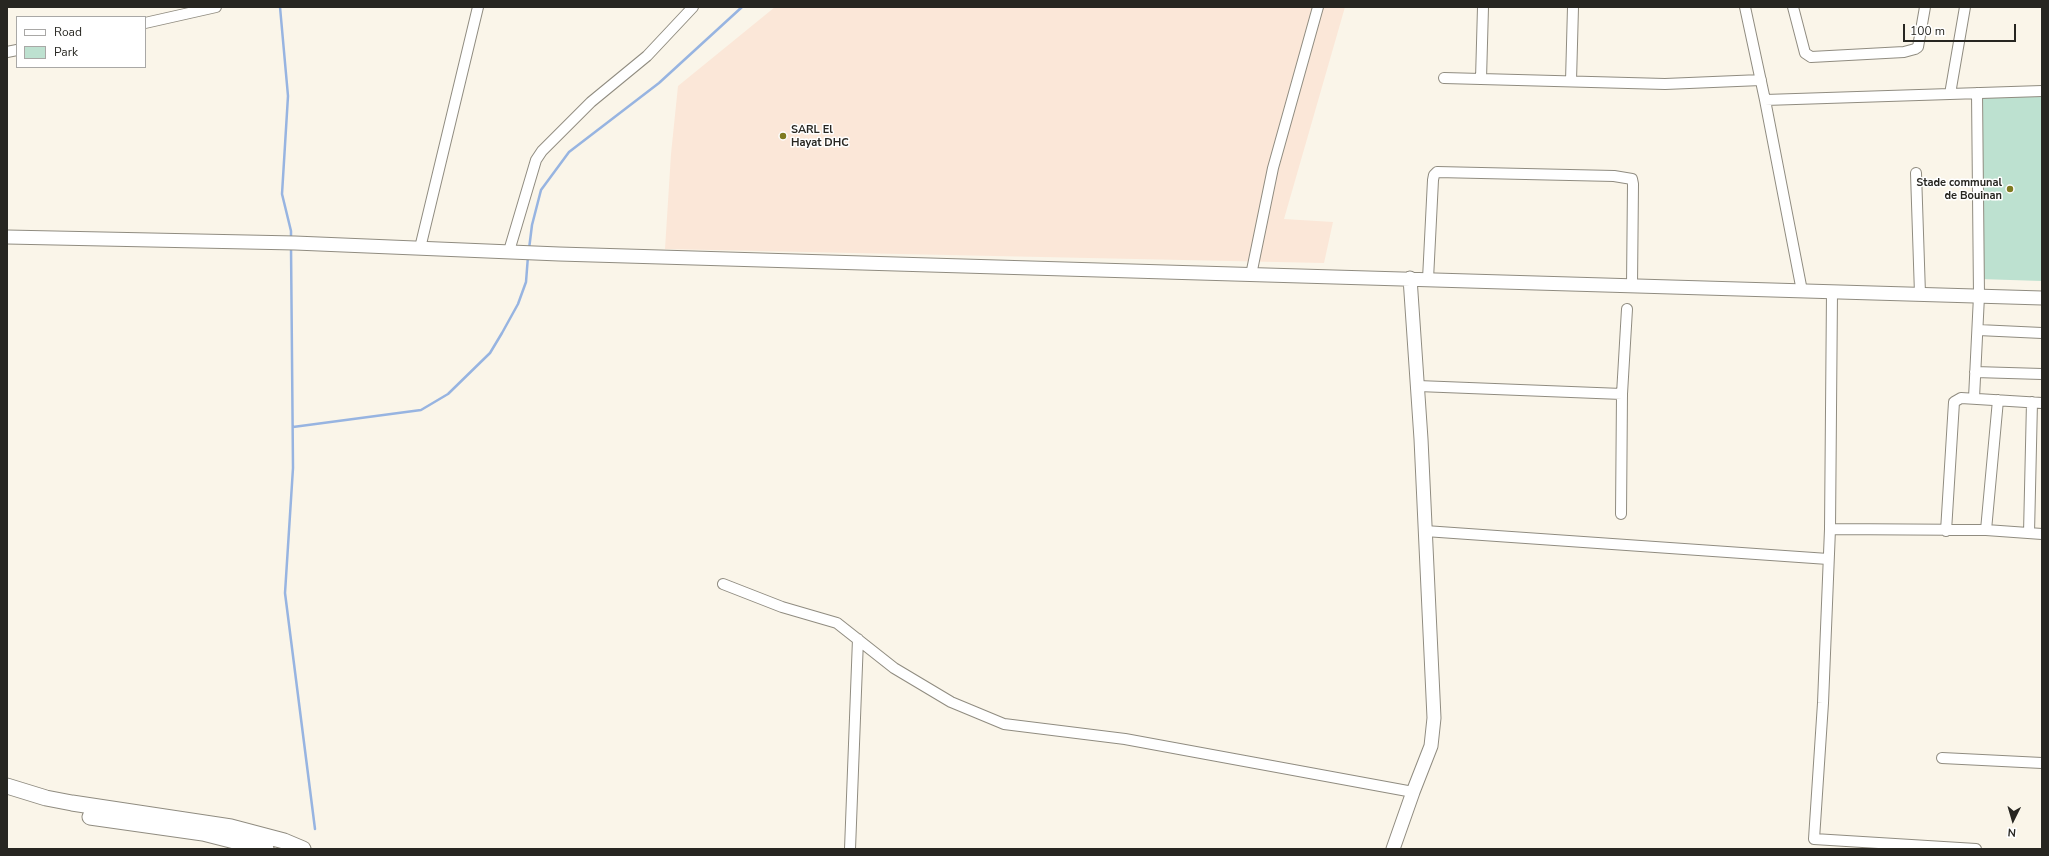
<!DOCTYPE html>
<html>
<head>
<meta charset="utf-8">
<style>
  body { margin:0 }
  #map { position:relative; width:2049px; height:856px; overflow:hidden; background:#faf5e9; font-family:"Nunito Sans",sans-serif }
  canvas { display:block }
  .frame { position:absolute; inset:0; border:8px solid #272621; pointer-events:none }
  .legend { position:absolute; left:16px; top:16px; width:130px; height:52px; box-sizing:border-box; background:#fff; border:1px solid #a9a8a6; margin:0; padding:5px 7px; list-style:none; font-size:12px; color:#272621 }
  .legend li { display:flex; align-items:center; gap:8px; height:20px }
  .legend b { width:20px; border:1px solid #a9a8a6 }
  .north { position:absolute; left:1993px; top:800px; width:40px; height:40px; -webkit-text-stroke:3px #fff; paint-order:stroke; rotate:185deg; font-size:11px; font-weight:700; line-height:16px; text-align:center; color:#272621 }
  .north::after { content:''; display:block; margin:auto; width:14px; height:18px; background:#272621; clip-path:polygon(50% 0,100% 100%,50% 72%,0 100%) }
  .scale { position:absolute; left:1903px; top:24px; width:113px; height:18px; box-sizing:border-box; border:2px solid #272621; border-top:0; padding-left:5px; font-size:12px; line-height:14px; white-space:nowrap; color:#272621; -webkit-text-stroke:3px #fff; paint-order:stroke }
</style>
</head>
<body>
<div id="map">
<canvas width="2049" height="856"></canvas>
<div class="frame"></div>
<ul class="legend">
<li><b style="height:5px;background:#fff"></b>Road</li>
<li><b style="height:11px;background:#bde1d0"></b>Park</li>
</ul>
<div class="north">N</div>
<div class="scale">100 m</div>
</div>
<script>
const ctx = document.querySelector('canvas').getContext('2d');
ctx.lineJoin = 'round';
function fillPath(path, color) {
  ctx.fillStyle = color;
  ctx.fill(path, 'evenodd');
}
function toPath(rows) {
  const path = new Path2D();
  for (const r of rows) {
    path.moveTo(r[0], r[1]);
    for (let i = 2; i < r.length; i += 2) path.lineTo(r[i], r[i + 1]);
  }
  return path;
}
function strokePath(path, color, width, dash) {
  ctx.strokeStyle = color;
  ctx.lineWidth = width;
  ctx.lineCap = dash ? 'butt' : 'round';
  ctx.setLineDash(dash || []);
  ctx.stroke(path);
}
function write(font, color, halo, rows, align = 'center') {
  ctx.font = font + ' "Nunito Sans",sans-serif';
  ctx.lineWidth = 3;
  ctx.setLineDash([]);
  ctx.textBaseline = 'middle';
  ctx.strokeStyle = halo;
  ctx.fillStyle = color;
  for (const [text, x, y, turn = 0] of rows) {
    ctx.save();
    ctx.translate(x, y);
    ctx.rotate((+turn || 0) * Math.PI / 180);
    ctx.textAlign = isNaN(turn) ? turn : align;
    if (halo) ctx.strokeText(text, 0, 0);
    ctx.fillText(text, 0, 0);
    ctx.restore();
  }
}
fillPath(toPath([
  [775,7,1345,7,1284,219,1333,222,1324,263,665,249,671,154,678,86]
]), '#fbe7d8');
fillPath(toPath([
  [2042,96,2042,281,1979,279,1977,98]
]), '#bde1d0');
strokePath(toPath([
  [280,7,288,96,282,194,291,231,291,239],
  [291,246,293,468,285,593,315,829],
  [529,249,532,225,541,190,569,152,659,83,742,7],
  [293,427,421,410,448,394,490,353,502,333,518,304,526,282,528,256]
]), '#97b4e1', 2.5);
const minor = toPath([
  [1745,7,1765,100,1802,291],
  [1793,7,1805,53,1811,57,1904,52,1915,49,1918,47,1925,7],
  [145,23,216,7],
  [7,52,17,50],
  [1444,78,1665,84,1761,80],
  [1481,79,1483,7],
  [1571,81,1573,7],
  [1950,94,1965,7],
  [1765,100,2042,91],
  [1916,173,1920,294],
  [420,248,478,7],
  [509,251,536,160,542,151,591,102,647,56,693,7],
  [1251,275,1273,168,1318,7],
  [1428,279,1433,180,1434,175,1437,172,1614,176,1632,179,1633,184,1632,285],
  [1832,292,1830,529,1986,530,2042,534],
  [1978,330,2042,333],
  [1975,372,2042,374],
  [1418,386,1622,394],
  [1974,398,1979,296,1977,93],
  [1621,514,1622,394,1627,309],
  [1830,529,1823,703,1814,839,1976,849],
  [1986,530,1998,400],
  [1425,531,1828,559],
  [1946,531,1954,402,1961,398,2042,403],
  [2029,533,2032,402],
  [723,584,782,607,837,623,894,668,951,702,1004,724,1125,739,1413,792],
  [1942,758,2042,763],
  [850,849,858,639]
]);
const major = toPath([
  [7,237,295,243,559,254,2042,298],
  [1393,849,1413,792,1431,746,1434,718,1421,439,1410,278]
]);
const highway = toPath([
  [7,786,46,798,72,803,231,827,284,841,303,849],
  [90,817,203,833,266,849]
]);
strokePath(minor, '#908c80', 12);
strokePath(major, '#908c80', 15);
strokePath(highway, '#908c80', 17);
strokePath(minor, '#fff', 10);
strokePath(major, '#fff', 13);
strokePath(highway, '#fff', 15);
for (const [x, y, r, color] of [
  [783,136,4,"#7f7a20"],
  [2010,189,4,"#7f7a20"]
]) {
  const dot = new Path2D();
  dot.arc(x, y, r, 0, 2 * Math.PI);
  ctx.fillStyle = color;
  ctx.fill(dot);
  strokePath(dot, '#fff', 1.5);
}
write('bold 11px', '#272621', '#fff', [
  ["SARL El",791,130],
  ["Hayat DHC",791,143],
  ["Stade communal",2002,183,"right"],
  ["de Bouinan",2002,196,"right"]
], 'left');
</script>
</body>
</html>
